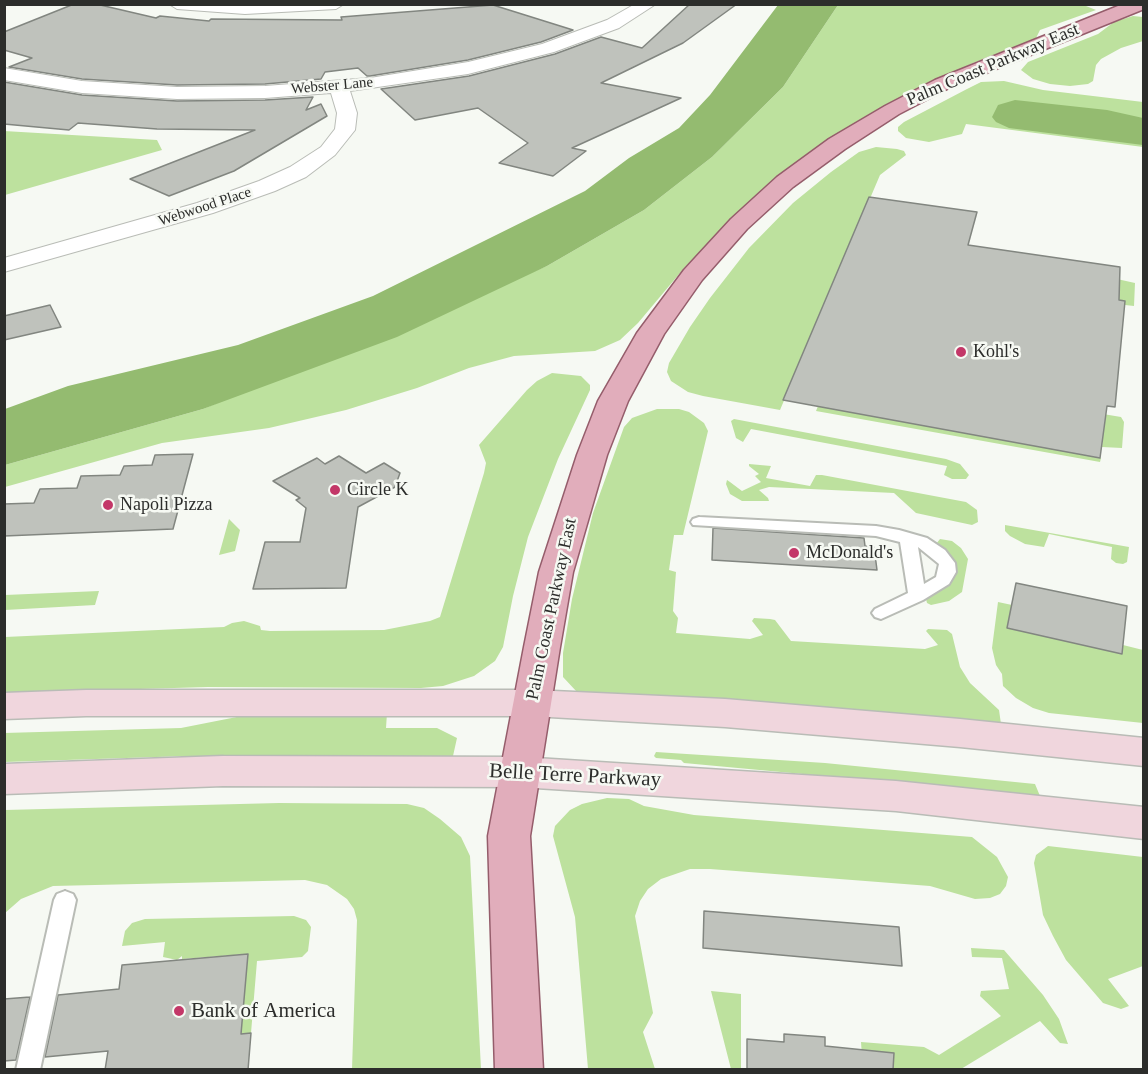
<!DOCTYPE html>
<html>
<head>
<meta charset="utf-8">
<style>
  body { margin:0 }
  #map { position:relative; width:1148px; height:1074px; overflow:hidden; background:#f6f9f3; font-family:"Times New Roman",serif }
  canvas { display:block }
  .frame { position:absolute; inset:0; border:6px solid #2c2d2b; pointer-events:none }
</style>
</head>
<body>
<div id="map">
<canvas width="1148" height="1074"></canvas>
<div class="frame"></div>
</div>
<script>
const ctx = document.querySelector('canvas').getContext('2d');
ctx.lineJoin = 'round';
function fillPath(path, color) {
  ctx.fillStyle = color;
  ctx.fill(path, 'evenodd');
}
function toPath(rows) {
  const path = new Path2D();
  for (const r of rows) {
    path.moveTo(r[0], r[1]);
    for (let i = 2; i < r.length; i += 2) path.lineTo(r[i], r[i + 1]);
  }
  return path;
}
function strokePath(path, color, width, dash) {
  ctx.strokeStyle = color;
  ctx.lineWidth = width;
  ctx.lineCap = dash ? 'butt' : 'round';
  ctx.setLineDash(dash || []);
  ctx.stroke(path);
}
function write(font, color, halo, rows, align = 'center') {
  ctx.font = font + ' "Times New Roman",serif';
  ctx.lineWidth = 5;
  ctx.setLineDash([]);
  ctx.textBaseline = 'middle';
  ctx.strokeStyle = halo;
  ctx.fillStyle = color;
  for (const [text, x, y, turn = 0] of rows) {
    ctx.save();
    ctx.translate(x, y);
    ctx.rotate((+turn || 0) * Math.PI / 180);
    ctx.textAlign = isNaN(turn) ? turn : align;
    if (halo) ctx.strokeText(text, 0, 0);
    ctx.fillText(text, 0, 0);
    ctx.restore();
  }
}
fillPath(toPath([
  [1090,4,1086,6,1096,10,1040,30,1035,40,973,63,885,106,835,137,771,183,685,267,638,323,620,340,595,351,514,356,469,368,417,388,346,410,269,428,162,443,5,487,5,465,203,409,547,266,644,210,712,157,783,87,838,5],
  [1133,16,1143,17,1143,41,1121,48,1101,59,1096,65,1093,81,1088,84,1070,86,1050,84,1033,79,1021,70,1028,62,1098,34,1114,22],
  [1004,81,1043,90,1143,102,1143,147,966,124,962,134,929,142,906,138,898,131,898,127,904,122,967,89,981,82],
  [4,131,157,140,162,150,5,195],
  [876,147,897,149,904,151,906,155,880,175,780,410,703,396,688,392,671,381,667,372,669,363,690,327,710,298,749,248,793,203,831,172,859,152],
  [1117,279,1135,283,1134,306,1125,305,1125,301,1114,299],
  [552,373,581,376,590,385,590,390,558,459,528,537,513,596,503,647,495,661,474,676,443,686,421,688,208,687,5,693,5,637,224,627,232,623,244,621,260,626,261,630,270,631,384,630,430,621,440,617,484,473,486,463,479,445,527,390,537,381],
  [818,406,1101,458,1100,462,816,411],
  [657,409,679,409,689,412,704,423,708,431,683,535,674,535,669,570,676,572,673,611,678,618,676,633,750,639,763,635,752,621,754,618,770,619,775,620,791,641,925,649,938,645,926,631,928,629,947,630,952,634,960,667,970,683,999,710,1001,724,793,705,577,692,563,677,563,653,572,599,593,513,624,427,632,418],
  [1103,414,1121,417,1124,422,1122,448,1102,447,1103,435,1100,434],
  [734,419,946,459,960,464,969,475,966,479,952,479,944,475,947,466,751,429,743,442,736,438,731,421],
  [749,464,771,466,766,478,810,486,816,475,822,475,966,502,977,510,978,522,972,525,916,513,894,493,769,487,759,490,768,498,769,501,742,501,730,494,726,484,727,480,730,482,742,491,761,482,755,476,759,474,749,466],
  [229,519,240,530,235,551,219,555],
  [1005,525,1129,547,1127,562,1123,564,1116,563,1111,559,1112,547,1049,534,1044,547,1025,544,1010,536,1005,531],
  [940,539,952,541,961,548,968,559,962,592,949,601,931,605,927,603,926,599,949,585,955,572,952,558,936,544],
  [99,591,95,605,5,610,5,595],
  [998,602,1012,605,1007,628,1122,654,1123,645,1143,650,1143,723,1049,713,1033,708,1016,698,1003,686,1002,674,996,665,992,648],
  [257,713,387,713,386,728,437,728,457,738,453,756,187,756,5,762,4,733,181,728],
  [656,752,825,763,1035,784,1040,796,684,763,681,760,656,758,654,756],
  [607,798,629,799,644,806,694,815,972,837,997,857,1008,877,1006,886,1000,894,990,898,975,899,930,886,710,869,690,869,661,879,648,889,640,901,635,916,653,1013,643,1032,655,1069,588,1069,575,917,553,836,555,826,570,810,582,804],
  [279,803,407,804,424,808,440,819,461,837,470,856,481,1069,352,1069,357,920,354,909,347,899,327,885,305,880,53,886,21,899,5,913,5,810],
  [1048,846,1143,857,1143,966,1108,979,1129,1006,1121,1009,1103,1003,1066,960,1053,936,1043,915,1034,863,1036,855],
  [294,916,306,920,311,927,308,951,302,957,257,961,251,1033,241,1034,247,954,182,959,182,956,177,960,163,957,165,942,122,946,125,931,132,923,145,919],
  [971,948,1004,950,1043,995,1059,1019,1068,1044,1060,1043,1040,1021,961,1069,863,1070,861,1042,924,1047,939,1055,1001,1016,980,996,981,991,1009,989,1002,958,972,957],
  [711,991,741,994,741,1069,731,1069]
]), '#bde19e');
fillPath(toPath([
  [778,5,838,5,783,87,712,157,644,210,547,266,397,337,203,409,5,465,5,409,68,386,238,345,373,296,585,191,629,158,679,128,710,95],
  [1015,100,1107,110,1143,118,1143,145,1009,128,996,122,992,117,998,105]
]), '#94bb70');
const building = toPath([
  [74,4,96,4,156,18,160,16,209,21,211,19,342,20,341,17,493,5,573,30,541,42,468,60,370,76,367,76,358,68,325,72,321,79,265,84,177,85,82,79,9,67,32,58,4,50,4,32,74,4],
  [690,4,737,4,683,43,601,83,681,98,572,148,586,151,553,176,499,163,528,143,478,108,415,120,381,89,469,76,555,54,601,37,642,48,690,4],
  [4,82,82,95,177,101,265,100,313,97,306,110,321,104,327,116,234,171,169,196,130,179,255,130,157,129,78,123,69,130,4,124,4,82],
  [869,197,977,212,968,245,1120,267,1119,300,1125,301,1115,407,1107,406,1100,458,783,400,869,197],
  [50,305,61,327,4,340,4,316,50,305],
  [193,454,173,529,4,536,4,504,34,503,40,489,77,488,81,476,120,475,124,466,152,465,155,455,193,454],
  [339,456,366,473,384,463,400,473,395,487,358,507,346,588,253,589,265,542,300,542,306,508,296,500,300,498,273,481,317,458,325,464,339,456],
  [713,528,864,538,865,546,874,547,877,570,712,560,713,528],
  [1016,583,1127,606,1122,654,1007,628,1016,583],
  [704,911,899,927,902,966,703,948,704,911],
  [248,954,241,1034,251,1033,248,1070,105,1070,108,1051,45,1057,58,995,119,989,122,965,248,954],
  [30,997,16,1060,4,1061,4,999,30,997],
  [784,1034,825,1037,825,1046,894,1053,893,1070,747,1070,747,1039,784,1042,784,1034]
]);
fillPath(building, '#bfc2bc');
strokePath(building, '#828680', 1.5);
const lane = toPath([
  [699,517,876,526,899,530,927,538,945,550,955,563,956,572,949,584,923,600,881,619,875,617,872,613,875,609,908,593,900,542,876,536,693,525,691,522,693,519,699,517],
  [918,547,939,564,936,577,924,584,918,547],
  [65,891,73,894,76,900,40,1070,16,1070,54,900,57,894,65,891]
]);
const street = toPath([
  [169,4,344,4,336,9,245,14,177,9,169,4],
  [635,4,656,4,619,28,554,52,468,74,350,91,357,113,355,130,335,155,306,177,275,191,213,213,4,272,4,258,197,203,259,181,290,167,321,147,335,129,337,113,331,93,265,98,177,99,82,93,4,80,4,68,82,81,177,87,265,86,370,78,468,62,542,44,607,20,635,4]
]);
const secondary = toPath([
  [86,690,532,690,725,699,960,719,1144,738,1144,766,960,747,725,727,532,716,86,716,4,719,4,693,86,690],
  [223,756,520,757,896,781,1144,807,1144,839,896,811,520,787,223,786,4,794,4,764,223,756]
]);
const primary = toPath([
  [1123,4,1144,4,1144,9,949,88,899,114,845,149,793,187,747,229,702,280,664,334,628,401,607,455,573,572,560,647,530,836,543,1070,495,1070,488,836,524,647,539,572,577,455,598,401,637,333,684,270,731,219,777,177,829,139,885,106,935,80,1123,4]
]);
strokePath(lane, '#b9bcb6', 4);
strokePath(street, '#b9bcb6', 2);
strokePath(secondary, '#b9bcb6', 3);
strokePath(primary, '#955d6b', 3);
fillPath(lane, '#fff');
fillPath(street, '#fff');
fillPath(secondary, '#f0d6dd');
fillPath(primary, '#e1adbb');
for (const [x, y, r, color] of [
  [961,352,6,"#c33768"],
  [335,490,6,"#c33768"],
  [108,505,6,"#c33768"],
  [794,553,6,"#c33768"],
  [179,1011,6,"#c33768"]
]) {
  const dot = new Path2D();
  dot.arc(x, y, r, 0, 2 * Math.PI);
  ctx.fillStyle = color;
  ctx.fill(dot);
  strokePath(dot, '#f6f9f3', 2);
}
write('15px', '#2c2d2b', '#f6f9f3', [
  ["Webster Lane",332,86,-5],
  ["Webwood Place",205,207,-18]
]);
write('18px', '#2c2d2b', '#f6f9f3', [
  ["Palm Coast Parkway East",993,65,-23],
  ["Palm Coast Parkway East",552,609,-78]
]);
write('18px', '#2c2d2b', '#f6f9f3', [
  ["Kohl's",973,352],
  ["Circle K",347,490],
  ["Napoli Pizza",120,505],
  ["McDonald's",806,553]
], 'left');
write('21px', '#2c2d2b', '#f6f9f3', [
  ["Belle Terre Parkway",575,776,3]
]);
write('21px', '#2c2d2b', '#f6f9f3', [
  ["Bank of America",191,1011]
], 'left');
</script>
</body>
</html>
